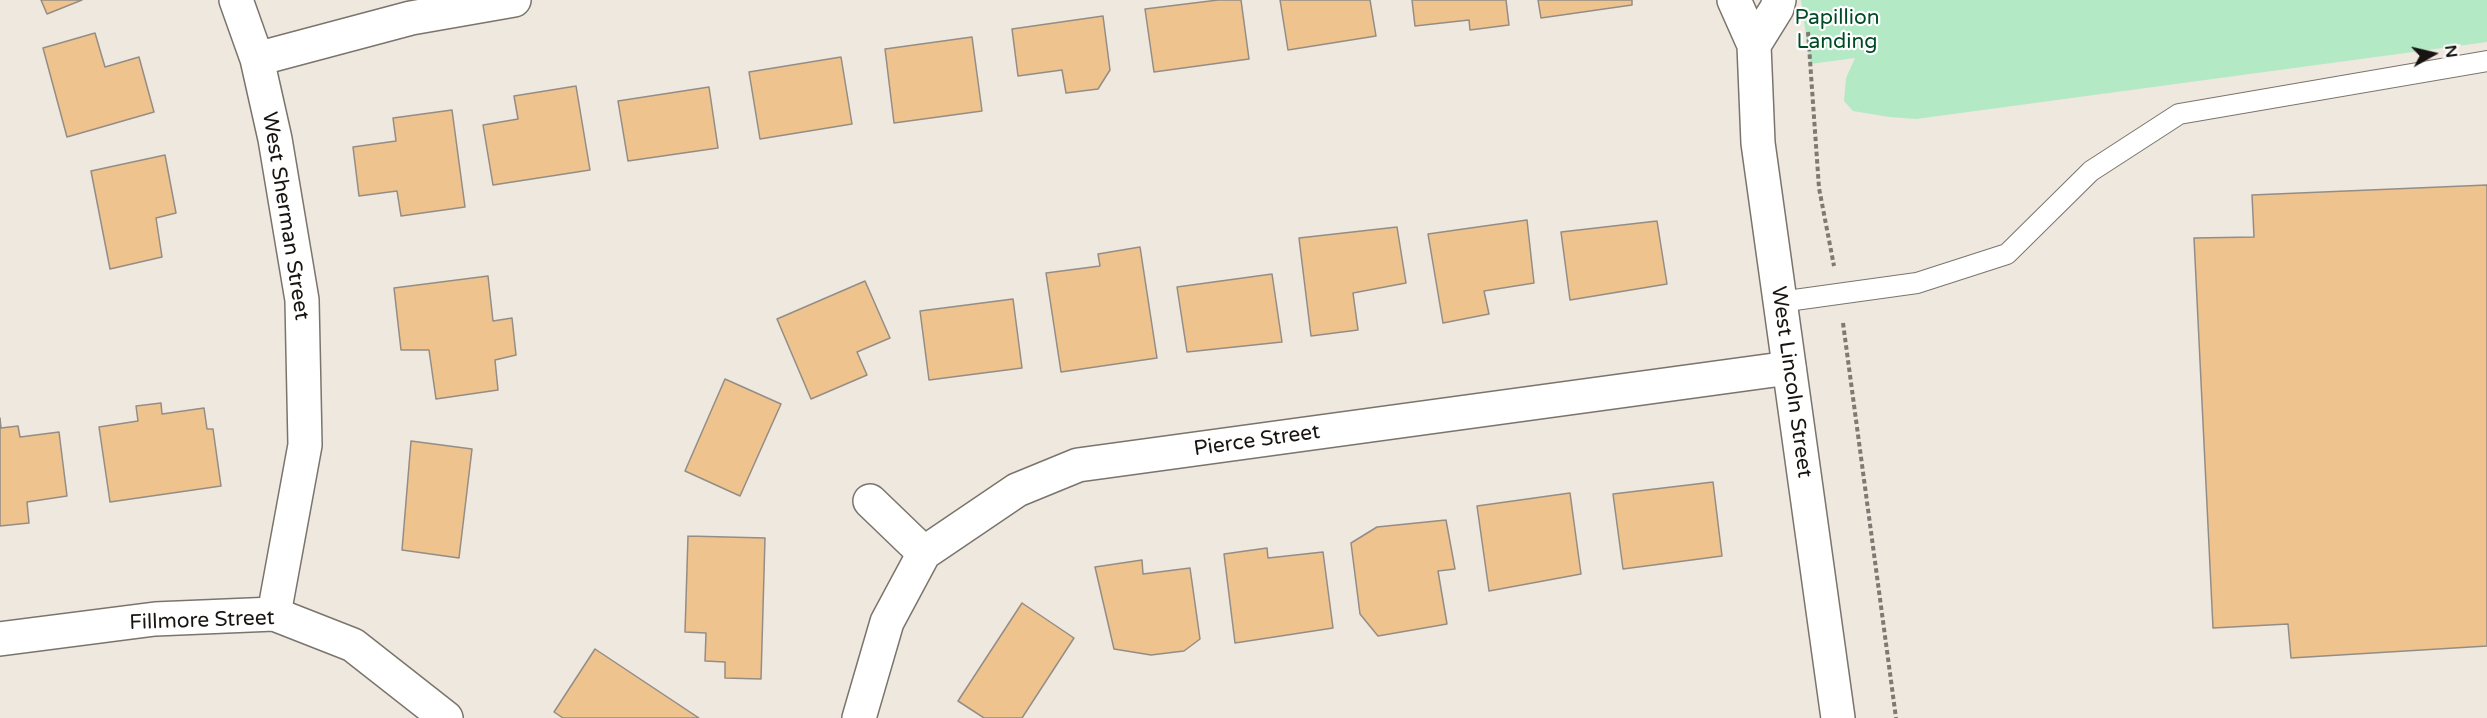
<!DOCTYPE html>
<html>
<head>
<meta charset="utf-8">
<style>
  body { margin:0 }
  #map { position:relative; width:2487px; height:718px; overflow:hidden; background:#efe8df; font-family:"Varela Round",sans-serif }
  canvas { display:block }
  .north { position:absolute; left:2403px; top:24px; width:60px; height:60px; -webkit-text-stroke:4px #fff; paint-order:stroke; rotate:82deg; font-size:16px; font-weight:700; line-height:24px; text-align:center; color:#171411 }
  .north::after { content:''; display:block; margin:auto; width:21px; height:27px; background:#171411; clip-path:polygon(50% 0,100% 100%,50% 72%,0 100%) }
</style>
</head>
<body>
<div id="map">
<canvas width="2487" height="718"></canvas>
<div class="north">N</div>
</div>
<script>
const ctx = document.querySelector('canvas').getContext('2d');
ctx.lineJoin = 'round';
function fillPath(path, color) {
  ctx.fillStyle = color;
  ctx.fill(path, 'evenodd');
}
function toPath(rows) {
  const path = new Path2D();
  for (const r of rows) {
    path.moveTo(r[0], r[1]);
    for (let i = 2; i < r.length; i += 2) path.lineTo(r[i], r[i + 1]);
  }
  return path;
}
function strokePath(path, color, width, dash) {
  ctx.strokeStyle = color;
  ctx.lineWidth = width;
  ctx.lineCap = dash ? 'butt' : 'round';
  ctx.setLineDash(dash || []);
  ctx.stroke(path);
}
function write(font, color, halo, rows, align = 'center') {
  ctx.font = font + ' "Varela Round",sans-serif';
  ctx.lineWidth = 4.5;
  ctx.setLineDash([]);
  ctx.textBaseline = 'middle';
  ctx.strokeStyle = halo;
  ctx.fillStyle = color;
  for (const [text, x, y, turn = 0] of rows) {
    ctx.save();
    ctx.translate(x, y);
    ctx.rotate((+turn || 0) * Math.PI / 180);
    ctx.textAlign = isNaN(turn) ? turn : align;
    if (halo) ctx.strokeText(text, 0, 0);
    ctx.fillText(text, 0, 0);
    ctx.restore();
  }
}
fillPath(toPath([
  [1801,0,2487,0,2487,42,1916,119,1889,117,1853,111,1844,101,1846,78,1855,58,1810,64]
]), '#b3e9c4');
const building = toPath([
  [41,0,82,0,47,14,41,0],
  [1218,0,1241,0,1249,59,1154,72,1145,9,1218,0],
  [1280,0,1370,0,1376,36,1288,50,1280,0],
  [1412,0,1506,0,1509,25,1470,30,1469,20,1415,26,1412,0],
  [1538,0,1632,0,1632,5,1541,18,1538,0],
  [1103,16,1110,70,1098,89,1066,93,1062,70,1018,76,1012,29,1103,16],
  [95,33,105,67,139,57,154,112,67,137,43,48,95,33],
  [972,37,982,111,894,123,885,49,972,37],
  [841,57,852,124,760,139,749,72,841,57],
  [576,86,590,170,493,185,483,125,518,119,514,96,576,86],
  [709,87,718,148,628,161,618,101,709,87],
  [452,110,465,207,401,216,397,191,359,196,353,147,396,141,393,118,452,110],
  [165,155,176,213,156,218,162,257,110,269,91,171,165,155],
  [2487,185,2487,646,2291,658,2288,624,2213,628,2194,238,2254,237,2252,195,2487,185],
  [1527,220,1534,283,1484,291,1489,314,1443,323,1428,234,1527,220],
  [1657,221,1667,284,1570,300,1561,232,1657,221],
  [1397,227,1406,283,1353,293,1358,330,1311,336,1299,238,1397,227],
  [1140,247,1157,358,1061,372,1046,273,1100,266,1098,254,1140,247],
  [1272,274,1282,342,1187,352,1177,287,1272,274],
  [488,276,493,321,512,318,516,355,495,360,498,390,436,399,429,350,401,350,394,288,488,276],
  [865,281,890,338,857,352,867,375,811,399,777,319,865,281],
  [1013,299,1022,368,929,380,920,311,1013,299],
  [725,379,781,404,740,496,685,471,725,379],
  [161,403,162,414,204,408,207,429,213,429,221,486,110,502,99,427,138,421,136,406,161,403],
  [0,418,1,428,18,426,20,437,59,432,67,496,27,502,29,523,0,526,0,418],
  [411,441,472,449,459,558,402,550,411,441],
  [1713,482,1722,556,1623,569,1613,494,1713,482],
  [1570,493,1581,574,1489,591,1477,506,1570,493],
  [1446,520,1455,569,1438,571,1447,624,1378,636,1360,614,1351,543,1377,527,1446,520],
  [688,536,765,538,761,679,725,678,725,662,705,661,706,633,685,632,688,536],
  [1267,548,1268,558,1323,552,1333,628,1235,643,1224,554,1267,548],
  [1142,560,1143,574,1190,568,1200,639,1184,651,1151,655,1114,649,1095,567,1142,560],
  [1022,603,1074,638,1022,718,984,718,958,701,1022,603],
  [595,649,699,718,563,718,554,712,595,649]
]);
fillPath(building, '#eec38e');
strokePath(building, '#948d86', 1.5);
const service = toPath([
  [1780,302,1917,283,2007,254,2091,171,2179,114,2487,61]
]);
const minor = toPath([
  [236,0,257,59,275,139,302,300,305,445,274,614],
  [257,59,411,18,514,0],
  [870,501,924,553],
  [859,718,887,622,924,553,1017,490,1078,465,1789,368]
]);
const tertiary = toPath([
  [1734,0,1754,45,1758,143,1838,718],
  [1754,45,1777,8,1779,0],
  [0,639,155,619,274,614,353,645,446,718]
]);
strokePath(service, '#7a746c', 22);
strokePath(minor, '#7a746c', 36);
strokePath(tertiary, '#7a746c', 36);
strokePath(toPath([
  [1808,32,1819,188,1834,266],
  [1843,323,1896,718]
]), '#7e7973', 4, [4.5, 3]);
strokePath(service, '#fff', 20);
strokePath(minor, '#fff', 33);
strokePath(tertiary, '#fff', 33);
write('21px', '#004b26', '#fff', [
  ["Papillion",1837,18],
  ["Landing",1837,42]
]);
write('21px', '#171411', '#fff', [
  ["West Sherman Street",285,216,81],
  ["West Lincoln Street",1791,382,82],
  ["Pierce Street",1257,441,-8],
  ["Fillmore Street",202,621,-2]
]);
</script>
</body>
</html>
